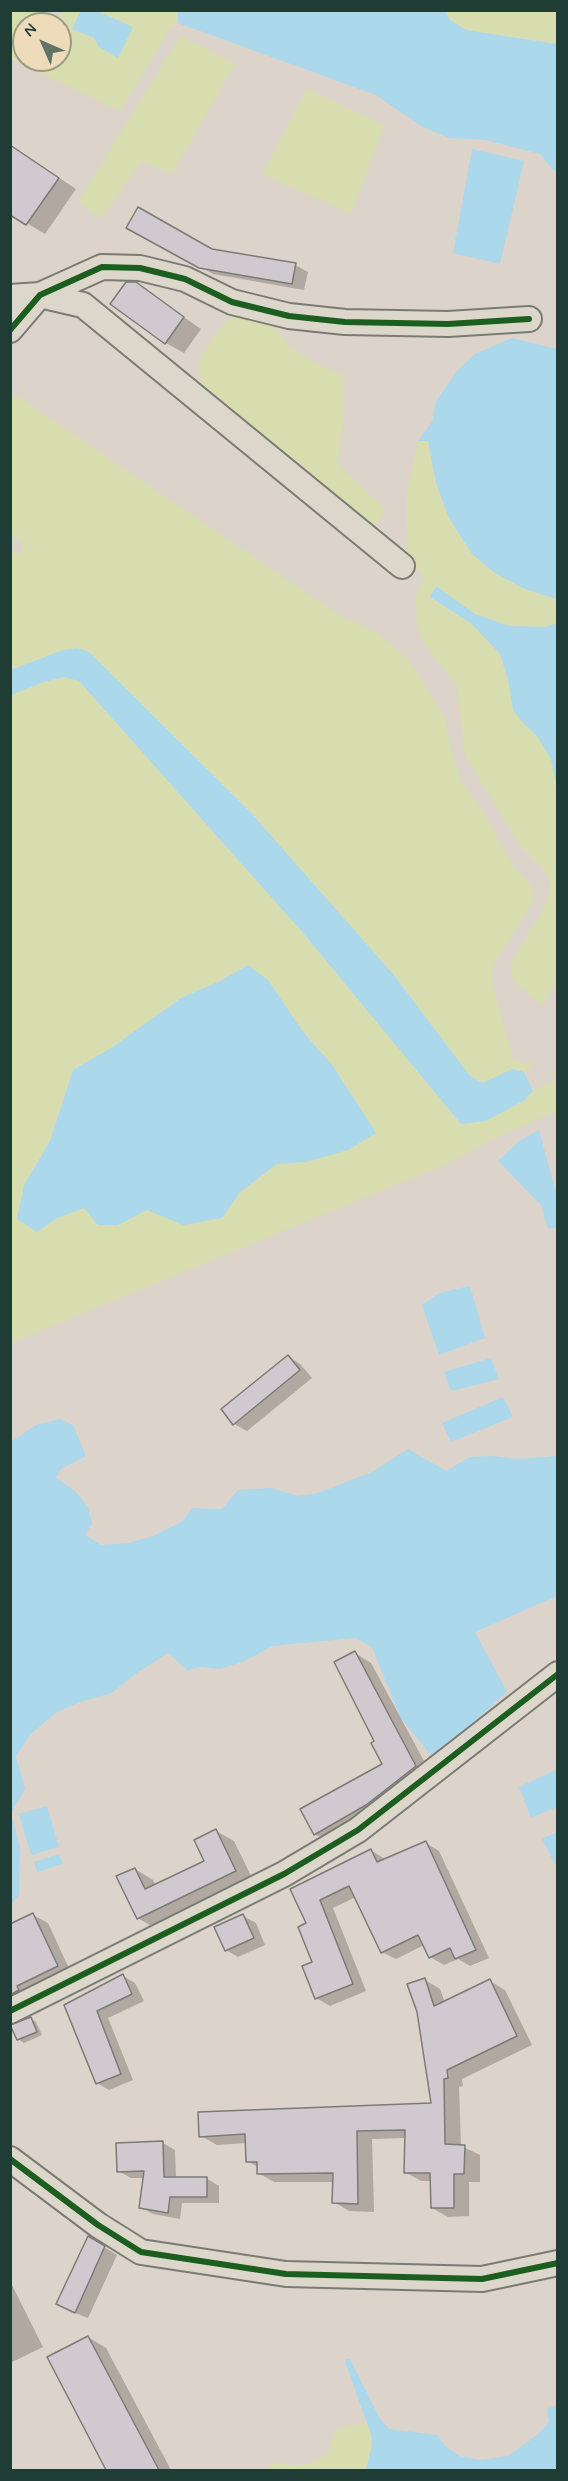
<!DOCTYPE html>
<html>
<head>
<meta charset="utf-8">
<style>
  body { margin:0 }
  #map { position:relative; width:568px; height:2481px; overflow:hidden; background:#dcd3ca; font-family:Mynerve,sans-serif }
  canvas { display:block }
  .frame { position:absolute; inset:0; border:12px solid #1f3d34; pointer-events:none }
  .north { position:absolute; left:12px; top:12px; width:60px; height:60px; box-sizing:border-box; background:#eedbb9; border:2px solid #9b9c84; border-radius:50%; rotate:315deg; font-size:16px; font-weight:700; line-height:24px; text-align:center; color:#1f3d34 }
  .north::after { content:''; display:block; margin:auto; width:21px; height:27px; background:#617268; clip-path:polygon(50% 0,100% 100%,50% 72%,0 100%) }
</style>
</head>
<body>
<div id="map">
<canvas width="568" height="2481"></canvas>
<div class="frame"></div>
<div class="north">N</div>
</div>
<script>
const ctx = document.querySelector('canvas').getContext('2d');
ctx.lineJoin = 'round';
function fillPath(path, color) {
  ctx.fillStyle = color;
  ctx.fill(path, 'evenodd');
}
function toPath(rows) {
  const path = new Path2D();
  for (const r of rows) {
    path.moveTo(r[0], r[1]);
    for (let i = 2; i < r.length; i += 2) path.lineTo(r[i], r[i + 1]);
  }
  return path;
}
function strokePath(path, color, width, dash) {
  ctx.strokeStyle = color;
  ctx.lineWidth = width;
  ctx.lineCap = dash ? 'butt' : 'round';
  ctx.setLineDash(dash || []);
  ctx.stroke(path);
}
fillPath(toPath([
  [10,11,45,11,59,17,64,11,81,11,73,29,94,38,133,27,97,11,178,11,178,23,170,28,120,112,11,58],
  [24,24,60,24,60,60,24,60],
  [446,11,557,11,557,44,466,30,449,19],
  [181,35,235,64,172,174,142,161,101,218,78,202],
  [307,89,384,125,351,214,262,174],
  [235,313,276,328,290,347,319,365,343,375,343,422,337,463,386,510,374,526,208,398,199,371,199,360,215,334],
  [17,396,338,614,379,634,410,661,446,720,451,751,461,780,480,807,515,868,532,886,534,899,493,966,492,984,513,1059,534,1065,524,1072,512,1069,483,1083,470,1076,393,974,252,814,63,650,11,670,10,550,22,555,22,541,10,535,10,398],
  [418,441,428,441,436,483,449,518,472,554,525,589,557,599,557,623,545,627,509,626,475,614,436,586,430,597,472,624,500,654,522,722,537,736,551,759,558,790,558,981,542,1005,515,982,511,973,513,960,549,898,550,881,541,867,520,846,465,755,457,686,425,645,417,625,415,596,425,578,407,558,406,497],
  [63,677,79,681,304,934,461,1124,525,1100,533,1091,557,1080,557,1111,490,1140,449,1163,11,1343,11,695,44,682],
  [248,965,333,1066,307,1162,277,1163,240,1192,222,1218,183,1225,147,1210,118,1225,98,1225,84,1208,57,1218,37,1231,17,1219,24,1185,50,1141,73,1070,111,1048,181,998,218,982],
  [367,2423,372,2445,366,2470,265,2470,271,2465,281,2462,288,2465,309,2464,327,2455,333,2437,340,2428]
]), '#d8ddb0');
fillPath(toPath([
  [81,10,97,11,133,27,118,58,99,47,94,38,72,29],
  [178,10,446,11,449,19,466,30,557,44,557,171,552,169,540,154,486,140,449,138,421,126,376,95,178,23],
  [472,149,524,161,500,264,453,253],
  [512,338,557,349,557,599,525,589,495,573,472,554,449,518,436,483,428,441,418,441,432,422,436,401,457,371,475,354],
  [436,586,475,614,509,626,545,627,557,623,557,790,551,759,537,736,522,722,513,710,508,680,500,654,472,624,430,597],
  [78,648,89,652,252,814,393,974,470,1076,483,1083,512,1069,524,1072,533,1091,525,1100,486,1121,461,1124,304,934,79,681,63,677,44,682,11,695,11,670,63,650],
  [248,965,268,980,303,1032,333,1066,376,1133,348,1150,307,1162,277,1164,240,1192,222,1218,183,1225,147,1210,118,1225,98,1225,84,1208,57,1218,37,1232,17,1219,24,1185,50,1141,73,1070,111,1048,181,998,218,982],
  [539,1130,557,1196,557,1227,548,1229,541,1205,498,1161,519,1141],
  [470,1286,485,1338,439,1355,422,1305,439,1293],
  [491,1358,499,1379,451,1391,444,1372],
  [503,1397,513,1417,451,1442,442,1423],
  [60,1419,73,1425,86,1456,61,1469,56,1478,75,1491,88,1507,92,1524,85,1535,101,1545,128,1543,153,1536,183,1521,192,1508,222,1509,238,1490,271,1488,298,1496,318,1493,372,1472,408,1449,446,1471,470,1457,493,1456,518,1459,557,1456,557,1596,475,1632,507,1692,434,1759,400,1717,372,1647,355,1638,272,1646,245,1661,220,1669,201,1667,187,1670,168,1653,135,1674,112,1693,83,1701,57,1712,31,1734,16,1756,25,1789,11,1813,20,1848,19,1895,11,1905,11,1442,36,1425],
  [557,1769,557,1807,531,1818,519,1787],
  [47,1806,59,1847,31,1855,19,1814],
  [557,1832,557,1868,542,1839],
  [59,1854,63,1864,37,1872,34,1862],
  [347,2359,350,2359,380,2419,389,2429,437,2435,446,2447,459,2456,481,2460,508,2456,538,2434,549,2422,547,2409,557,2405,557,2470,366,2470,372,2445,371,2434,345,2362]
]), '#acd8ec');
fillPath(toPath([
  [10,145,76,189,45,234,10,213],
  [128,227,212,250,295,265,308,272,304,290,213,274],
  [136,284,201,329,184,353,166,343],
  [288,1356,300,1364,312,1378,247,1431,234,1424],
  [355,1653,371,1663,432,1776,331,1843,315,1834,384,1764,376,1742],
  [216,1831,234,1841,254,1882,156,1929,138,1918,135,1869,153,1880,156,1886,206,1861],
  [426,1843,439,1851,489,1958,470,1966,458,1959,444,1965,430,1957,424,1945,396,1959,382,1952,356,1897,333,1908,366,1991,330,2006,316,1998,314,1963,309,1924,292,1890,371,1850,386,1860],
  [33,1915,48,1923,72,1975,10,2006,10,1926],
  [243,1916,256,1923,265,1945,238,1957,226,1950],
  [123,1976,135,1983,144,2001,108,2018,133,2080,109,2090,97,2083,90,1991],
  [425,1980,440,1989,445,2003,490,1981,505,1990,532,2045,462,2079,463,2086,459,2087,461,2146,480,2155,480,2182,469,2182,469,2216,448,2217,432,2208,432,2181,421,2181,405,2172,406,2138,372,2139,374,2212,349,2211,334,2202,334,2182,274,2182,258,2173,258,2167,247,2161,247,2143,217,2145,201,2136,432,2105],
  [30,2018,36,2022,42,2035,24,2043,18,2039],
  [163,2143,175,2150,176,2178,206,2178,219,2186,219,2203,182,2203,180,2219,153,2214,140,2207,145,2178,131,2178,118,2171],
  [89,2238,117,2255,88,2318,70,2311],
  [10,2281,43,2347,10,2363],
  [88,2337,106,2348,171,2470,108,2470,49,2358]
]), '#0003');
const building = toPath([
  [10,145,59,178,26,225,10,215,10,145],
  [138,207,212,249,296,263,292,284,199,268,126,228,138,207],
  [126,282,136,282,184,317,165,344,110,304,126,282],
  [288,1355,300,1370,233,1425,221,1409,288,1355],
  [355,1651,416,1766,366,1805,314,1835,300,1809,382,1764,371,1743,374,1741,334,1662,355,1651],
  [216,1829,236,1871,137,1919,116,1876,135,1868,145,1889,204,1861,194,1840,216,1829],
  [426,1841,476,1950,455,1959,450,1948,429,1958,418,1935,381,1953,349,1886,320,1900,353,1984,315,1999,302,1966,312,1962,298,1927,306,1923,290,1889,371,1849,377,1862,426,1841],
  [33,1913,58,1966,17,1986,19,1990,10,1995,10,1924,33,1913],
  [243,1914,254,1938,225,1951,214,1927,243,1914],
  [123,1974,132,1994,97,2011,121,2074,96,2084,64,2005,123,1974],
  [425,1978,434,2006,490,1979,517,2036,447,2070,448,2078,444,2079,445,2144,465,2145,464,2174,454,2174,454,2208,431,2208,430,2173,404,2173,405,2130,357,2131,358,2204,332,2203,333,2173,257,2174,257,2162,246,2162,245,2134,199,2137,198,2112,431,2103,417,2012,407,1984,425,1978],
  [31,2017,37,2032,17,2040,10,2025,31,2017],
  [163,2141,164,2177,207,2177,207,2197,170,2197,168,2213,139,2208,144,2171,117,2172,116,2143,163,2141],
  [88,2236,105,2246,75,2313,56,2304,88,2236],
  [88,2336,159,2470,106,2470,47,2357,88,2336]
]);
fillPath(building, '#d0cad0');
strokePath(building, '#7a7b75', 1.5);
const minor = toPath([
  [10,297,40,295,83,305,402,566],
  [10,330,40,295,102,267,140,268,185,279,232,302,289,316,345,322,448,324,529,319],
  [10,2011,284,1874,358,1830,558,1674],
  [10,2159,98,2225,141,2252,286,2274,482,2279,558,2263]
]);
strokePath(minor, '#7a7b75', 28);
strokePath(minor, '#ddd6ca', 24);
strokePath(toPath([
  [10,330,40,295,102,267,140,268,185,279,232,302,289,316,345,322,448,324,529,319],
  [10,2011,284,1874,358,1830,558,1674],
  [10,2159,98,2225,141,2252,286,2274,482,2279,558,2263]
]), '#1b5e20', 6);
</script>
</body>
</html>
